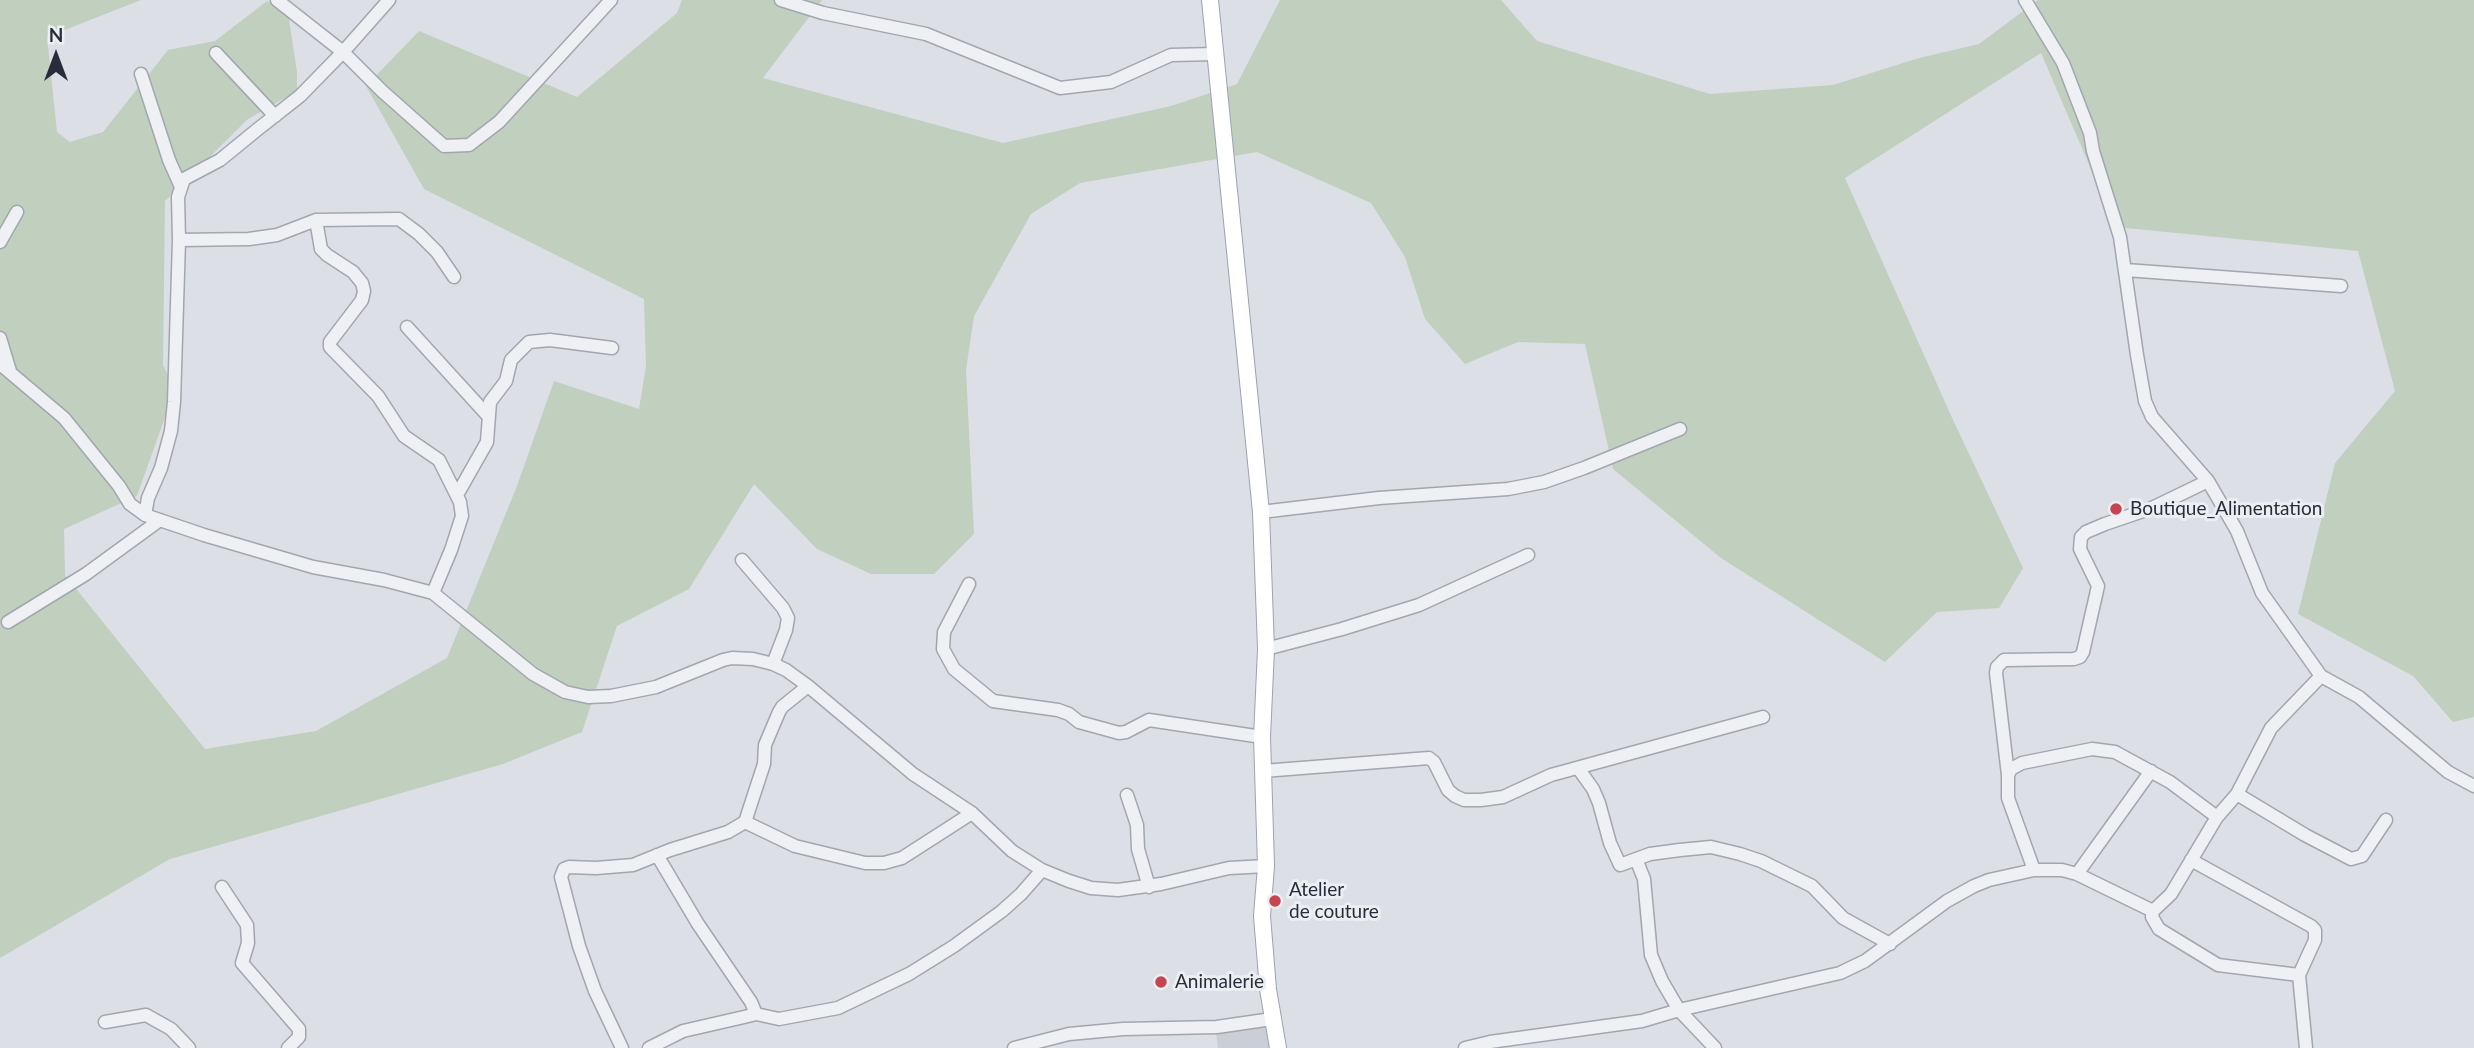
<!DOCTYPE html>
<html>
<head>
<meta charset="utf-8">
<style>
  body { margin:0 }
  #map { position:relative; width:2474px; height:1048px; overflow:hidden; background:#dcdfe5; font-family:Lato,sans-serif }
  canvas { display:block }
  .north { position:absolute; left:21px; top:21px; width:70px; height:70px; -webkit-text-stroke:5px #ebeef3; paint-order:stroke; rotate:0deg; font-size:19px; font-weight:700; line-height:28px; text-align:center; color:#272d3a }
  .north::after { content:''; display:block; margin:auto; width:24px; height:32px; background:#272d3a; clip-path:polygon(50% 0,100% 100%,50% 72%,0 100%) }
</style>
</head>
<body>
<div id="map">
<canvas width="2474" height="1048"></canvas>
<div class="north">N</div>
</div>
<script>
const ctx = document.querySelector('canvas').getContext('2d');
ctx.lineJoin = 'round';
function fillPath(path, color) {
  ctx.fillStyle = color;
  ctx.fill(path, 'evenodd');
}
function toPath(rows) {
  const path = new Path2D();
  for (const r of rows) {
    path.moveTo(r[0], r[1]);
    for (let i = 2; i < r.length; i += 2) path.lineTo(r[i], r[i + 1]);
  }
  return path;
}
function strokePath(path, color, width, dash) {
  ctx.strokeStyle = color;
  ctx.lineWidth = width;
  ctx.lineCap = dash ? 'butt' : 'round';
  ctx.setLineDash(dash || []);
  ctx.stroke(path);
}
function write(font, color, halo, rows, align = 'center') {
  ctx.font = font + ' Lato,sans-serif';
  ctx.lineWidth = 6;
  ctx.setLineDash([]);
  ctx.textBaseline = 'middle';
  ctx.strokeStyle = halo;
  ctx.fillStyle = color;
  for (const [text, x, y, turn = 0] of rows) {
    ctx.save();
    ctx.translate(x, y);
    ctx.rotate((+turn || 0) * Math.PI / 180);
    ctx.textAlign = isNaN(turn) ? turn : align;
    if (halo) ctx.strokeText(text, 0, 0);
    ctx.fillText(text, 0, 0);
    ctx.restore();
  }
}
fillPath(toPath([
  [1270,1025,1275,1048,1218,1048,1216,1033]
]), '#caced6');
fillPath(toPath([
  [0,0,141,0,47,37,57,132,70,142,103,132,168,50,215,41,267,1,288,13,297,72,297,91,248,119,165,201,163,365,175,389,137,496,64,529,65,575,205,749,316,731,447,658,517,486,554,381,639,409,646,366,644,299,424,189,366,86,419,31,577,97,677,13,682,0,822,0,763,78,1003,143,1171,106,1237,84,1280,0,1501,0,1537,41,1710,94,1833,85,1919,58,1979,44,2038,0,2474,0,2474,717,2453,722,2413,676,2298,614,2335,463,2395,391,2358,251,2116,227,2041,53,1845,178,1953,420,2023,568,1999,608,1937,612,1885,662,1721,558,1613,469,1585,344,1518,342,1465,364,1425,319,1405,257,1371,203,1257,152,1080,183,1031,214,974,316,966,370,974,534,934,574,871,574,817,549,754,484,689,589,617,626,582,732,503,764,170,859,0,958]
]), '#c1cfbe');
const minor = toPath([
  [389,0,343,52,382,91,444,146,469,145,499,122,611,0],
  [781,0,823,13,926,34,1060,88,1111,82,1171,55,1215,54],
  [2025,0,2063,63,2090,133,2093,151,2120,237,2137,355,2145,401,2152,417,2208,481,2237,531,2262,593,2321,676,2359,697,2448,772,2474,786],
  [216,53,275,116],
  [141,74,169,160,181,187],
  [316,220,321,249,327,255,353,272,362,283,364,291,362,300,330,342,330,347,378,396,404,436,439,460,460,502,462,516,451,550,433,593],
  [179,240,249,239,277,235,316,220,399,219,419,234,437,252,454,277],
  [0,242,17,212],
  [2126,270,2341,286],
  [407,327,489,417],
  [0,338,10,371],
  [0,364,64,418,119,486,130,504,145,515,204,535,313,567,384,580,433,593,533,674,565,692,588,697,611,696,656,687,723,660,732,658,753,659,773,664,786,670,808,686,913,774,972,813,1012,851,1042,870,1069,881,1091,888,1118,890,1161,884,1229,868,1266,866],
  [457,495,487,442,490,402,506,381,511,360,529,342,550,340,612,348],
  [1261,512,1379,498,1508,489,1544,482,1584,468,1680,429],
  [145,515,148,498,161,468,171,431,174,402,179,240,178,197,184,179,220,160,258,129,300,96,343,52,277,0],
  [742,560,783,608,788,618,786,630,773,664],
  [969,584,944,632,943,649,954,669,993,701,1058,710,1069,714,1079,722,1119,733,1126,732,1149,720,1262,737],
  [8,622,86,574,160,520],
  [1266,649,1342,629,1419,605,1528,555],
  [1578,768,1593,789,1599,803,1610,843,1620,865,1650,854,1680,850,1711,847,1740,854,1761,861,1812,886,1843,918,1890,944],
  [1263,771,1429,758,1434,762,1448,790,1455,796,1464,800,1481,800,1503,797,1551,775,1763,717],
  [2008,775,2011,769,2022,763,2092,749,2115,752,2170,782,2217,817],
  [2237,794,2305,835,2351,859,2362,856,2386,820],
  [1127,795,1137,825,1138,849,1149,887],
  [745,822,764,764,765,745,779,712,782,707,808,686],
  [657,855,698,924,751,1002,756,1014],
  [1636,859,1644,879,1651,955,1662,981,1679,1010,1715,1048],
  [2191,860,2311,926,2315,930,2315,940,2299,975,2306,1048],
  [2034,870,2008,798,2008,775,1996,673,1997,667,2004,660,2074,659,2080,657,2083,652,2098,586,2080,549,2081,537,2086,532,2105,524,2152,508,2208,481],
  [2077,874,2151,771],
  [222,887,247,925,248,943,242,963,299,1029,299,1037,288,1048],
  [2299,975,2218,965,2159,929,2152,917,2153,911,2171,894,2217,817,2237,794,2271,728,2321,676],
  [105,1022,146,1015,171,1029,189,1048],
  [622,1048,595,991,579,946,561,877,564,869,569,867,596,868,633,865,670,850,728,832,745,822,795,846,865,863,884,863,902,858,972,813],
  [649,1048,683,1031,744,1017,756,1014,779,1019,838,1008,909,974,954,946,1002,911,1021,894,1042,870],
  [1014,1048,1069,1034,1123,1029,1217,1027,1272,1019],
  [1465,1048,1490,1042,1642,1021,1679,1010,1840,973,1865,961,1947,901,1974,886,1989,880,2034,870,2062,870,2077,874,2153,911]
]);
const major = toPath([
  [1210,0,1261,512,1266,649,1262,737,1266,866,1262,916,1268,989,1278,1048]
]);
strokePath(minor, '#a2a6ae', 15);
strokePath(major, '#9ca3b0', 18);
strokePath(minor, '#eef0f4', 12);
strokePath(major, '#fff', 16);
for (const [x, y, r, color] of [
  [2116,509,7,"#c54652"],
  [1275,901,7,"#c54652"],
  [1161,982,7,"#c54652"]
]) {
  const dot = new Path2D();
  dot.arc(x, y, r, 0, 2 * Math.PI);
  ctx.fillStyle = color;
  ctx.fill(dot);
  strokePath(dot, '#ebeef3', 2.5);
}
write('19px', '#272d3a', '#ebeef3', [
  ["Boutique_Alimentation",2130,509],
  ["Atelier",1289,890],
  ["de couture",1289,912],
  ["Animalerie",1175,982]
], 'left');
</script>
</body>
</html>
